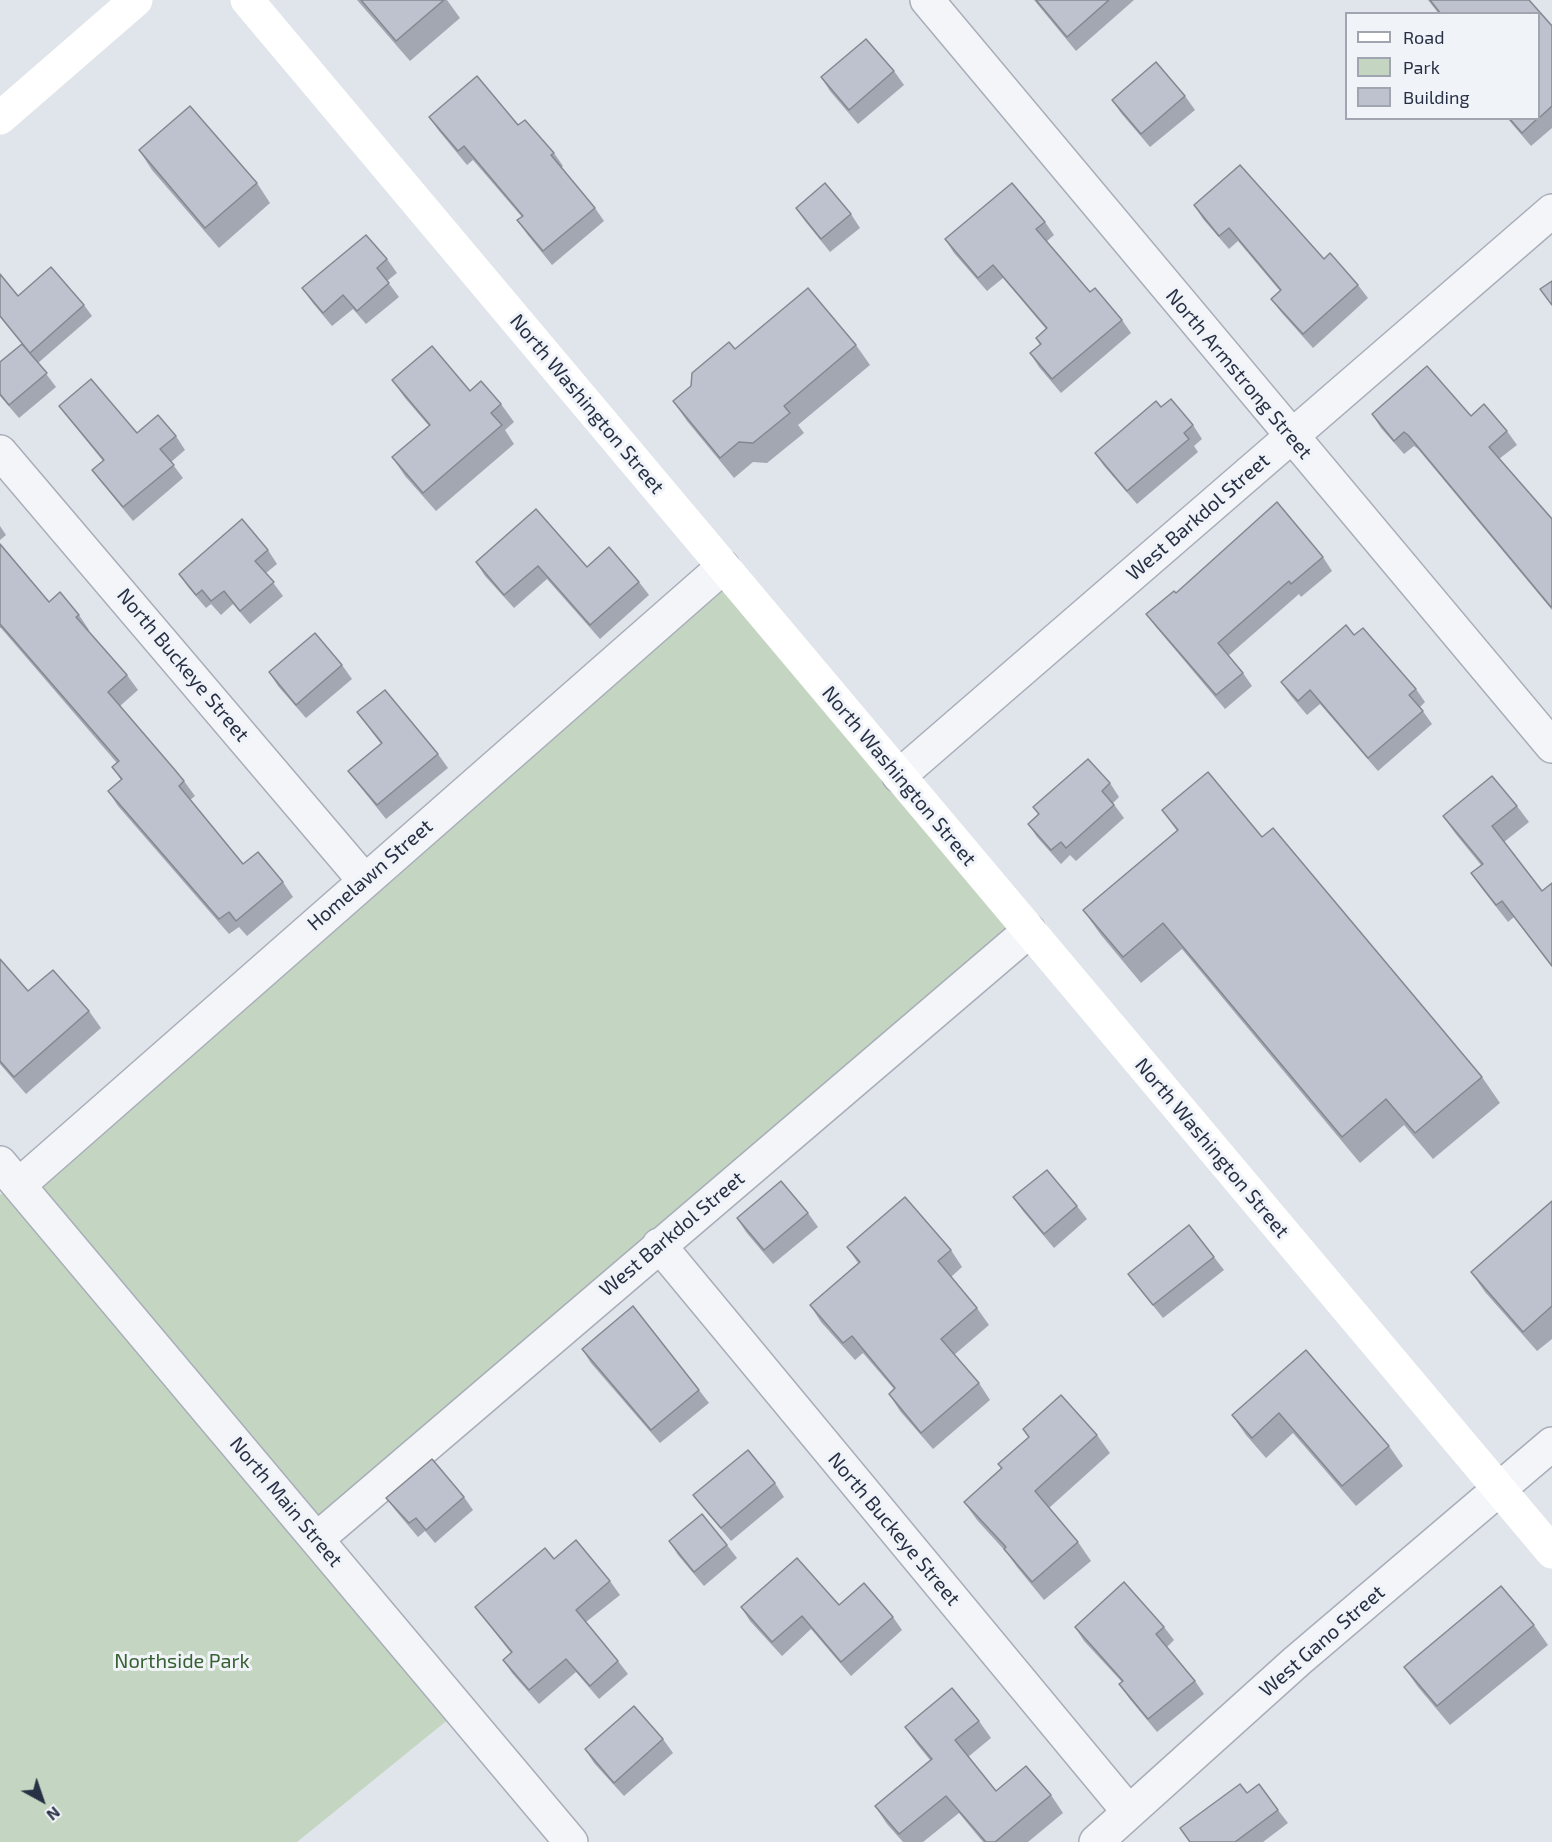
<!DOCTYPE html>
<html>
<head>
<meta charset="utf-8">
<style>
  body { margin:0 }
  #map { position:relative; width:1552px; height:1842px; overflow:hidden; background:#e0e4eb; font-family:"Exo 2",sans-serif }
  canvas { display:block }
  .legend { position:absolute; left:1345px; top:12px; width:195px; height:108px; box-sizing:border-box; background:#f0f3f8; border:2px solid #a0a5b0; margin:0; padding:8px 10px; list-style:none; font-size:18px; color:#273044 }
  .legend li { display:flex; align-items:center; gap:12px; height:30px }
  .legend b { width:30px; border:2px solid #a0a5b0 }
  .north { position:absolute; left:12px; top:1770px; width:60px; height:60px; -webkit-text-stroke:4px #f0f3f8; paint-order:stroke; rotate:140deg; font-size:16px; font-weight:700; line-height:24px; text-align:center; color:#273044 }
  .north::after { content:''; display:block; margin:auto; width:21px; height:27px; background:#273044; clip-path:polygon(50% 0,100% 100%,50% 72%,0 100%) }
</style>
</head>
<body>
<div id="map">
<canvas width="1552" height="1842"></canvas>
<ul class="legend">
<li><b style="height:8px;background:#fff"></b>Road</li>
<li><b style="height:16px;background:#c4d6c1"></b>Park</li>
<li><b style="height:16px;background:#bdc2ce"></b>Building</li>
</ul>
<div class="north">N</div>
</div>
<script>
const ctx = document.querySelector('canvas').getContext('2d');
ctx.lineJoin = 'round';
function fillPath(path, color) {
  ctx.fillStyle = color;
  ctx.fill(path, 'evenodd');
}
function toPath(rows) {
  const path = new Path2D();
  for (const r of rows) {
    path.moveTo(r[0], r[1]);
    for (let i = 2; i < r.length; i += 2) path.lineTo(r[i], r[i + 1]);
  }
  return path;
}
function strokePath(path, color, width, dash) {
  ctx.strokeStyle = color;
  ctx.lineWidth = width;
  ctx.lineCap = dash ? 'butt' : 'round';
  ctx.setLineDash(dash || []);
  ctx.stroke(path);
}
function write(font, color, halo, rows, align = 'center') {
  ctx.font = font + ' "Exo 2",sans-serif';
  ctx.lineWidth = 6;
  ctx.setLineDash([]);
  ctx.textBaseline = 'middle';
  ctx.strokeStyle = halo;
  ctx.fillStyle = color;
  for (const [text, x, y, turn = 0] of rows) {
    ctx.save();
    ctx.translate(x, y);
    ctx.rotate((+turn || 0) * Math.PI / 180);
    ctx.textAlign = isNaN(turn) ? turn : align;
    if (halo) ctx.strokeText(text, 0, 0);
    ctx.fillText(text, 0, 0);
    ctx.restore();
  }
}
fillPath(toPath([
  [723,567,1029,931,317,1539,460,1710,297,1842,0,1842,0,1195]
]), '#c4d6c1');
const street = toPath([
  [927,0,1552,746],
  [0,452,364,880],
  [899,776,1552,211],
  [0,1163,571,1842],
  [19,1185,723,567],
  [659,1245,1129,1812],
  [317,1539,1029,931],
  [1096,1842,1297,1661,1552,1444]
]);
strokePath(street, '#a8aeb9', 36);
strokePath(street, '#f4f5f8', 33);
strokePath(toPath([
  [247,0,1552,1552],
  [0,118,136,0]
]), '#fff', 33);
fillPath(toPath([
  [357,0,447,0,460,18,410,61],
  [1034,0,1134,0,1076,51],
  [1428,0,1529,0,1552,26,1552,128,1531,146,1507,118,1539,118,1539,14,1439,14],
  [894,71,904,85,858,124,830,91,821,77],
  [1185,96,1195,110,1150,147,1121,113,1112,100],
  [429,117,518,125,554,153,563,166,561,168,595,208,604,221,552,265,527,234,517,220,522,217,473,160,467,165,439,131],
  [139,150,257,183,270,203,219,248,152,170],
  [1194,205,1324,259,1358,285,1368,298,1313,348,1281,312,1271,299,1280,291,1238,241,1229,249,1203,219],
  [796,208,851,214,860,228,830,252,805,221],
  [1045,222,1054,235,1047,241,1090,292,1122,320,1131,333,1061,393,1039,367,1030,353,1040,345,1036,338,1046,329,1003,278,987,291,954,253,945,239],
  [387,259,397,273,387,281,399,297,366,324,353,309,332,326,312,302,302,288],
  [0,274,18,296,84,305,92,316,38,363,56,387,19,418,0,396,0,362,22,344,0,317],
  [856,345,870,365,798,425,804,433,767,463,753,462,734,478,687,421,673,401,735,349],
  [392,380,470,391,501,404,514,422,505,430,514,444,436,511,405,476,392,457,429,426,405,398],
  [59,406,137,433,176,436,185,450,171,462,183,478,133,521,102,483,92,470,103,461,69,419],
  [1161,407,1193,425,1202,439,1194,446,1198,452,1137,504,1104,466,1095,453],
  [1372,414,1471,416,1507,431,1517,445,1499,459,1552,519,1552,610,1418,449,1414,446,1404,454,1381,428],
  [0,526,6,535,0,540],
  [0,544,49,602,79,615,89,630,88,631,127,675,138,690,120,706,184,781,195,796,190,800,243,864,283,882,293,897,247,936,239,927,229,934,118,806,108,791,121,780,112,767,117,763,1,628,0,628],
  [268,550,277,564,266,573,283,596,250,624,233,604,221,615,211,604,206,608,188,587,179,574],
  [1323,557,1332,571,1301,597,1299,594,1228,656,1243,673,1252,686,1225,709,1156,627,1146,614,1176,593],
  [476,562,587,567,639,582,649,595,600,639,547,579,514,608,485,576],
  [1354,635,1416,689,1425,702,1420,707,1432,724,1378,771,1320,704,1307,715,1291,696,1281,682],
  [342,665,352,679,306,718,278,686,269,672],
  [357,712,438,754,448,768,386,819,358,784,348,771,381,744],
  [1110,783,1119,797,1113,803,1124,818,1076,861,1070,855,1061,864,1037,837,1028,824,1038,814,1033,807],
  [1517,806,1529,822,1504,842,1542,891,1552,883,1552,967,1514,917,1508,922,1483,890,1471,873,1481,865,1455,833,1443,816],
  [1162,810,1262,837,1482,1077,1500,1103,1433,1159,1404,1125,1360,1163,1182,949,1141,983,1101,935,1083,910,1177,831],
  [0,959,28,991,89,1011,101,1028,26,1094,0,1064],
  [1013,1197,1077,1206,1087,1219,1054,1248,1023,1211],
  [1552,1201,1552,1339,1537,1351,1485,1292,1471,1272],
  [808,1213,818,1227,773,1264,746,1232,737,1218],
  [847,1247,951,1250,962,1267,951,1277,977,1308,989,1325,954,1355,979,1383,990,1400,933,1449,900,1411,889,1394,894,1389,863,1353,855,1360,821,1322,810,1305,858,1263],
  [1214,1257,1224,1270,1163,1318,1138,1287,1128,1274],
  [582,1349,699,1390,709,1403,660,1443,591,1363],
  [1306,1350,1389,1446,1403,1466,1356,1506,1293,1433,1266,1458,1246,1435,1232,1415],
  [1023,1429,1097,1435,1110,1453,1049,1508,1078,1542,1091,1561,1044,1600,1017,1567,1007,1553,977,1520,964,1502,1001,1468,998,1464,1029,1437],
  [775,1483,784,1497,731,1541,703,1508,693,1495],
  [464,1497,473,1510,435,1543,425,1531,418,1537,396,1511,386,1498],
  [669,1541,727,1545,737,1558,704,1586,678,1555],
  [554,1559,610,1581,620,1595,586,1622,618,1661,628,1674,599,1699,576,1672,539,1704,512,1673,503,1660,511,1653,475,1607],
  [839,1605,893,1617,902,1630,851,1676,811,1629,782,1656,750,1621,741,1607],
  [1534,1625,1548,1645,1450,1725,1418,1687,1404,1667],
  [1075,1627,1164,1627,1174,1640,1167,1647,1195,1681,1204,1694,1157,1732,1129,1698,1119,1684,1122,1682,1084,1641],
  [979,1721,991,1738,968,1757,996,1791,1051,1795,1063,1813,1028,1842,983,1842,959,1813,923,1842,903,1842,887,1824,875,1806,930,1760,917,1744,905,1727],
  [663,1739,673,1753,624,1796,594,1763,585,1749],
  [1278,1810,1288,1823,1263,1842,1189,1842]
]), '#a3a7b1');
const building = toPath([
  [361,0,444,0,396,41,361,0],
  [1036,0,1109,0,1067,37,1036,0],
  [1430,0,1529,0,1552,26,1552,106,1539,118,1539,14,1441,14,1430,0],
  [866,39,894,71,849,110,821,77,866,39],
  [1156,62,1185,96,1141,134,1112,100,1156,62],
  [477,76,518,125,525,120,554,153,551,155,595,208,543,251,517,220,523,216,464,146,458,151,429,117,477,76],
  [190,106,257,183,205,228,139,150,190,106],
  [1509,118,1538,118,1522,133,1509,118],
  [1240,165,1324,259,1330,253,1358,285,1303,334,1271,299,1281,290,1229,228,1219,236,1194,205,1240,165],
  [825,183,851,214,821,239,796,208,825,183],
  [1012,183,1045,222,1036,229,1090,292,1095,288,1122,320,1052,379,1030,353,1041,344,1036,338,1047,328,993,265,978,278,945,239,1012,183],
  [366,235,387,259,377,268,389,283,357,311,343,295,323,313,302,288,366,235],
  [51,267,84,305,30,353,0,316,0,274,18,296,51,267],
  [1552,281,1552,305,1540,289,1552,281],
  [808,288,856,345,784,406,790,413,753,443,739,442,720,458,673,401,691,386,692,373,729,342,735,349,808,288],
  [22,344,47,373,9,405,0,394,0,362,22,344],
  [432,346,470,391,481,381,501,404,491,413,502,425,423,493,392,457,430,425,392,380,432,346],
  [1427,366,1471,416,1484,404,1507,431,1489,447,1552,519,1552,606,1551,607,1408,435,1404,432,1394,441,1372,414,1427,366],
  [91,379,137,433,158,415,176,436,160,449,174,465,123,507,92,470,104,460,59,406,91,379],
  [1171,399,1193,425,1184,433,1189,439,1127,491,1095,453,1156,401,1161,407,1171,399],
  [1277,502,1323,557,1291,584,1289,581,1218,643,1243,673,1216,695,1146,614,1174,591,1176,593,1277,502],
  [536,509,587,567,609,547,639,582,590,625,538,566,504,595,476,562,536,509],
  [242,519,268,550,255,561,274,582,240,611,224,591,211,601,202,590,196,595,179,574,242,519],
  [0,544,49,602,60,592,79,615,76,617,127,675,108,692,175,770,184,781,179,786,243,864,258,852,283,882,236,921,229,912,219,919,108,791,122,779,112,767,119,761,0,624,0,544],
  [1346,625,1354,635,1363,628,1416,689,1409,695,1423,711,1368,758,1310,690,1298,701,1281,682,1346,625],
  [315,633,342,665,296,705,269,672,315,633],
  [385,690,438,754,377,805,348,771,382,743,357,712,385,690],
  [1088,759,1110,783,1102,791,1114,805,1066,848,1061,842,1051,850,1028,824,1039,814,1033,807,1088,759],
  [1208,772,1262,837,1273,828,1482,1077,1415,1133,1386,1099,1342,1137,1163,923,1123,957,1083,910,1178,830,1162,810,1208,772],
  [1492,776,1517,806,1492,826,1542,891,1552,883,1552,966,1502,901,1496,905,1471,873,1483,864,1443,816,1492,776],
  [0,959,28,991,53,970,89,1011,14,1077,0,1061,0,959],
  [1047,1170,1077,1206,1044,1234,1013,1197,1047,1170],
  [781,1181,808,1213,764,1250,737,1218,781,1181],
  [905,1197,951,1250,938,1261,977,1308,941,1339,979,1383,921,1433,889,1394,895,1388,852,1336,843,1343,810,1305,860,1262,847,1247,905,1197],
  [1552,1201,1552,1306,1523,1332,1471,1272,1552,1201],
  [1189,1225,1214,1257,1153,1305,1128,1274,1189,1225],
  [633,1306,699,1390,651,1430,582,1349,633,1306],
  [1306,1350,1389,1446,1342,1486,1279,1413,1252,1438,1232,1415,1306,1350],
  [1061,1395,1097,1435,1035,1491,1078,1542,1032,1582,1004,1549,1006,1547,964,1502,1002,1468,998,1464,1029,1437,1023,1429,1061,1395],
  [748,1450,775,1483,721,1528,693,1495,748,1450],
  [432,1459,464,1497,426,1530,416,1518,409,1523,386,1498,432,1459],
  [702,1514,727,1545,694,1572,669,1541,702,1514],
  [576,1540,610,1581,576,1610,618,1661,590,1686,566,1659,529,1690,503,1660,512,1652,475,1607,545,1548,554,1559,576,1540],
  [797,1558,839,1605,864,1583,893,1617,841,1662,802,1616,772,1642,741,1607,797,1558],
  [1124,1582,1164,1627,1156,1634,1195,1681,1148,1719,1119,1684,1123,1681,1075,1627,1124,1582],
  [1501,1586,1534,1625,1437,1706,1404,1667,1501,1586],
  [952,1688,979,1721,955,1740,996,1791,1026,1766,1051,1795,995,1842,986,1842,946,1796,899,1834,875,1806,932,1759,905,1727,952,1688],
  [634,1706,663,1739,614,1783,585,1749,634,1706],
  [1240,1784,1247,1793,1259,1784,1278,1810,1235,1842,1190,1842,1180,1828,1240,1784]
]);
fillPath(building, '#bdc2ce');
strokePath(building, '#848890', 1.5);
write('20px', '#273044', '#f0f3f8', [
  ["North Armstrong Street",1239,374,50],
  ["North Washington Street",587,404,50],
  ["West Barkdol Street",1198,517,-41],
  ["North Buckeye Street",183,665,50],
  ["North Washington Street",899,776,50],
  ["Homelawn Street",370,875,-41],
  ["North Washington Street",1212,1148,50],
  ["West Barkdol Street",672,1234,-40],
  ["North Main Street",286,1502,50],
  ["North Buckeye Street",894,1529,50],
  ["West Gano Street",1322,1641,-41]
]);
write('20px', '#386133', '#f0f3f8', [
  ["Northside Park",182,1661]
]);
</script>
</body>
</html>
